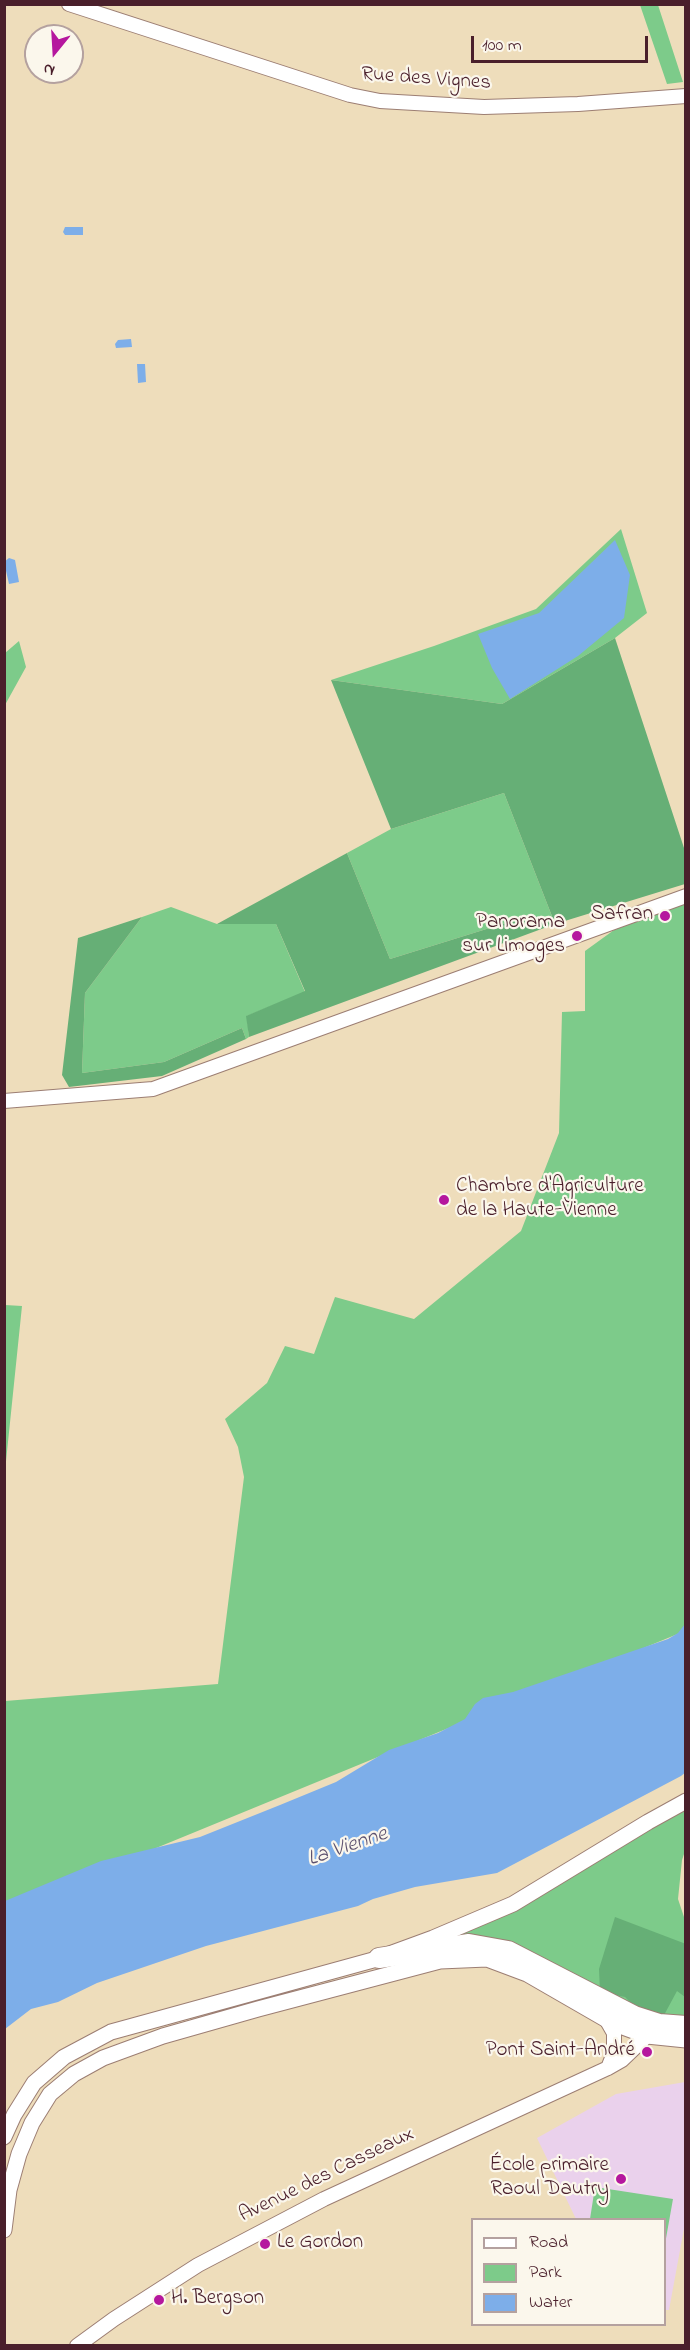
<!DOCTYPE html>
<html>
<head>
<meta charset="utf-8">
<style>
  body { margin:0 }
  #map { position:relative; width:690px; height:2350px; overflow:hidden; background:#edb; font-family:"Indie Flower",sans-serif }
  canvas { display:block }
  .frame { position:absolute; inset:0; border:6px solid #4a1f2b; pointer-events:none }
  .legend { position:absolute; left:471px; top:2218px; width:195px; height:108px; box-sizing:border-box; background:#fbf7ec; border:2px solid #b4a19f; margin:0; padding:8px 10px; list-style:none; font-size:18px; color:#4a1f2b }
  .legend li { display:flex; align-items:center; gap:12px; height:30px }
  .legend b { width:30px; border:2px solid #b4a19f }
  .north { position:absolute; left:24px; top:24px; width:60px; height:60px; box-sizing:border-box; background:#fbf7ec; border:2px solid #b4a19f; border-radius:50%; rotate:198deg; font-size:16px; font-weight:700; line-height:24px; text-align:center; color:#4a1f2b }
  .north::after { content:''; display:block; margin:auto; width:21px; height:27px; background:#b5179e; clip-path:polygon(50% 0,100% 100%,50% 72%,0 100%) }
  .scale { position:absolute; left:471px; top:36px; width:177px; height:27px; box-sizing:border-box; border:3px solid #4a1f2b; border-top:0; padding-left:8px; font-size:18px; line-height:21px; white-space:nowrap; color:#4a1f2b; -webkit-text-stroke:4px #fbf7ec; paint-order:stroke }
</style>
</head>
<body>
<div id="map">
<canvas width="690" height="2350"></canvas>
<div class="frame"></div>
<ul class="legend">
<li><b style="height:8px;background:#fff"></b>Road</li>
<li><b style="height:16px;background:#7dcb8a"></b>Park</li>
<li><b style="height:16px;background:#7daee9"></b>Water</li>
</ul>
<div class="north">N</div>
<div class="scale">100 m</div>
</div>
<script>
const ctx = document.querySelector('canvas').getContext('2d');
ctx.lineJoin = 'round';
function fillPath(path, color) {
  ctx.fillStyle = color;
  ctx.fill(path, 'evenodd');
}
function toPath(rows) {
  const path = new Path2D();
  for (const r of rows) {
    path.moveTo(r[0], r[1]);
    for (let i = 2; i < r.length; i += 2) path.lineTo(r[i], r[i + 1]);
  }
  return path;
}
function strokePath(path, color, width, dash) {
  ctx.strokeStyle = color;
  ctx.lineWidth = width;
  ctx.lineCap = dash ? 'butt' : 'round';
  ctx.setLineDash(dash || []);
  ctx.stroke(path);
}
function write(font, color, halo, rows, align = 'center') {
  ctx.font = font + ' "Indie Flower",sans-serif';
  ctx.lineWidth = 4.5;
  ctx.setLineDash([]);
  ctx.textBaseline = 'middle';
  ctx.strokeStyle = halo;
  ctx.fillStyle = color;
  for (const [text, x, y, turn = 0] of rows) {
    ctx.save();
    ctx.translate(x, y);
    ctx.rotate((+turn || 0) * Math.PI / 180);
    ctx.textAlign = isNaN(turn) ? turn : align;
    if (halo) ctx.strokeText(text, 0, 0);
    ctx.fillText(text, 0, 0);
    ctx.restore();
  }
}
fillPath(toPath([
  [685,2082,685,2223,669,2310,665,2310,664,2220,576,2219,537,2138,616,2094]
]), '#ead1ec');
fillPath(toPath([
  [640,5,658,5,683,82,667,84],
  [621,529,647,613,615,638,502,704,331,680,434,646,536,609],
  [19,641,26,667,5,705,5,653],
  [504,793,555,924,525,917,390,959,347,853,391,829],
  [685,903,685,1631,5,1910,5,1701,218,1684,244,1477,238,1447,225,1419,267,1383,285,1346,314,1354,335,1297,414,1319,521,1231,559,1133,562,1012,585,1011,585,951,614,930],
  [171,907,217,924,276,924,305,992,247,1016,249,1037,246,1039,242,1028,164,1062,82,1073,85,993,142,917],
  [5,1305,22,1306,5,1471,4,1305],
  [685,1807,685,1851,682,1860,678,1899,685,1920,685,2019,663,2017,602,1994,413,1948],
  [595,2187,673,2199,665,2244,664,2220,590,2219]
]), '#7dcb8a');
fillPath(toPath([
  [615,638,685,851,685,884,555,924,249,1037,246,1016,305,991,276,924,217,924,347,853,390,959,525,917,555,924,504,793,391,829,331,680,502,704],
  [142,917,85,993,82,1073,164,1062,242,1028,246,1039,162,1076,69,1087,62,1075,78,938],
  [615,1917,686,1944,685,1997,677,1991,663,2017,638,2010,625,1997,600,1992,599,1969]
]), '#66af76');
fillPath(toPath([
  [65,227,83,227,83,235,65,235,63,232],
  [131,339,132,347,116,348,115,344,118,340],
  [137,364,145,364,146,382,138,383],
  [615,540,630,575,624,618,578,656,510,699,492,668,478,634,539,613],
  [9,558,15,560,19,582,9,584,4,562],
  [685,1624,686,1772,681,1776,497,1873,415,1887,373,1899,358,1906,206,1946,97,1983,58,2002,31,2009,5,2029,5,1901,101,1861,200,1837,280,1805,336,1782,389,1750,438,1733,465,1719,475,1704,483,1698,513,1692,668,1639,678,1633]
]), '#7daee9');
const tertiary = toPath([
  [69,4,350,95,380,101,484,107,578,104,686,96],
  [4,1101,153,1089,686,896],
  [606,2019,614,2033,614,2053,608,2068],
  [77,2346,114,2319,198,2265,324,2199,608,2068,622,2060,647,2036]
]);
const secondary = toPath([
  [4,2137,14,2115,34,2083,64,2057,111,2032,373,1960,433,1938,513,1904,648,1822,686,1801],
  [4,2230,9,2190,19,2154,32,2123,50,2094,74,2074,103,2058,163,2036,258,2009,440,1961,487,1959,527,1974,612,2023,647,2036,686,2040]
]);
const motorway = toPath([
  [379,1958,469,1944,508,1951,634,2016,659,2024,686,2026]
]);
strokePath(tertiary, '#9c7e73', 16);
strokePath(secondary, '#9c7e73', 17);
strokePath(motorway, '#9c7e73', 22);
strokePath(tertiary, '#fff', 14);
strokePath(secondary, '#fff', 15);
strokePath(motorway, '#fff', 20);
for (const [x, y, r, color] of [
  [665,916,6,"#b5179e"],
  [577,936,6,"#b5179e"],
  [444,1200,6,"#b5179e"],
  [647,2052,6,"#b5179e"],
  [621,2179,6,"#b5179e"],
  [265,2244,6,"#b5179e"],
  [159,2300,6,"#b5179e"]
]) {
  const dot = new Path2D();
  dot.arc(x, y, r, 0, 2 * Math.PI);
  ctx.fillStyle = color;
  ctx.fill(dot);
  strokePath(dot, '#fbf7ec', 2);
}
write('21px', '#4a1f2b', '#fbf7ec', [
  ["Rue des Vignes",426,80,4],
  ["Avenue des Casseaux",327,2176,-26]
]);
write('21px', '#4a1f2b', '#fbf7ec', [
  ["Safran",653,916],
  ["Panorama",565,924],
  ["sur Limoges",565,948],
  ["Chambre d'Agriculture",456,1188,"left"],
  ["de la Haute-Vienne",456,1212,"left"],
  ["Pont Saint-André",635,2052],
  ["École primaire",609,2167],
  ["Raoul Dautry",609,2191],
  ["Le Gordon",277,2244,"left"],
  ["H. Bergson",171,2300,"left"]
], 'right');
write('italic 22px', '#5c516e', '#fbf7ec', [
  ["La Vienne",348,1848,-19]
]);
</script>
</body>
</html>
